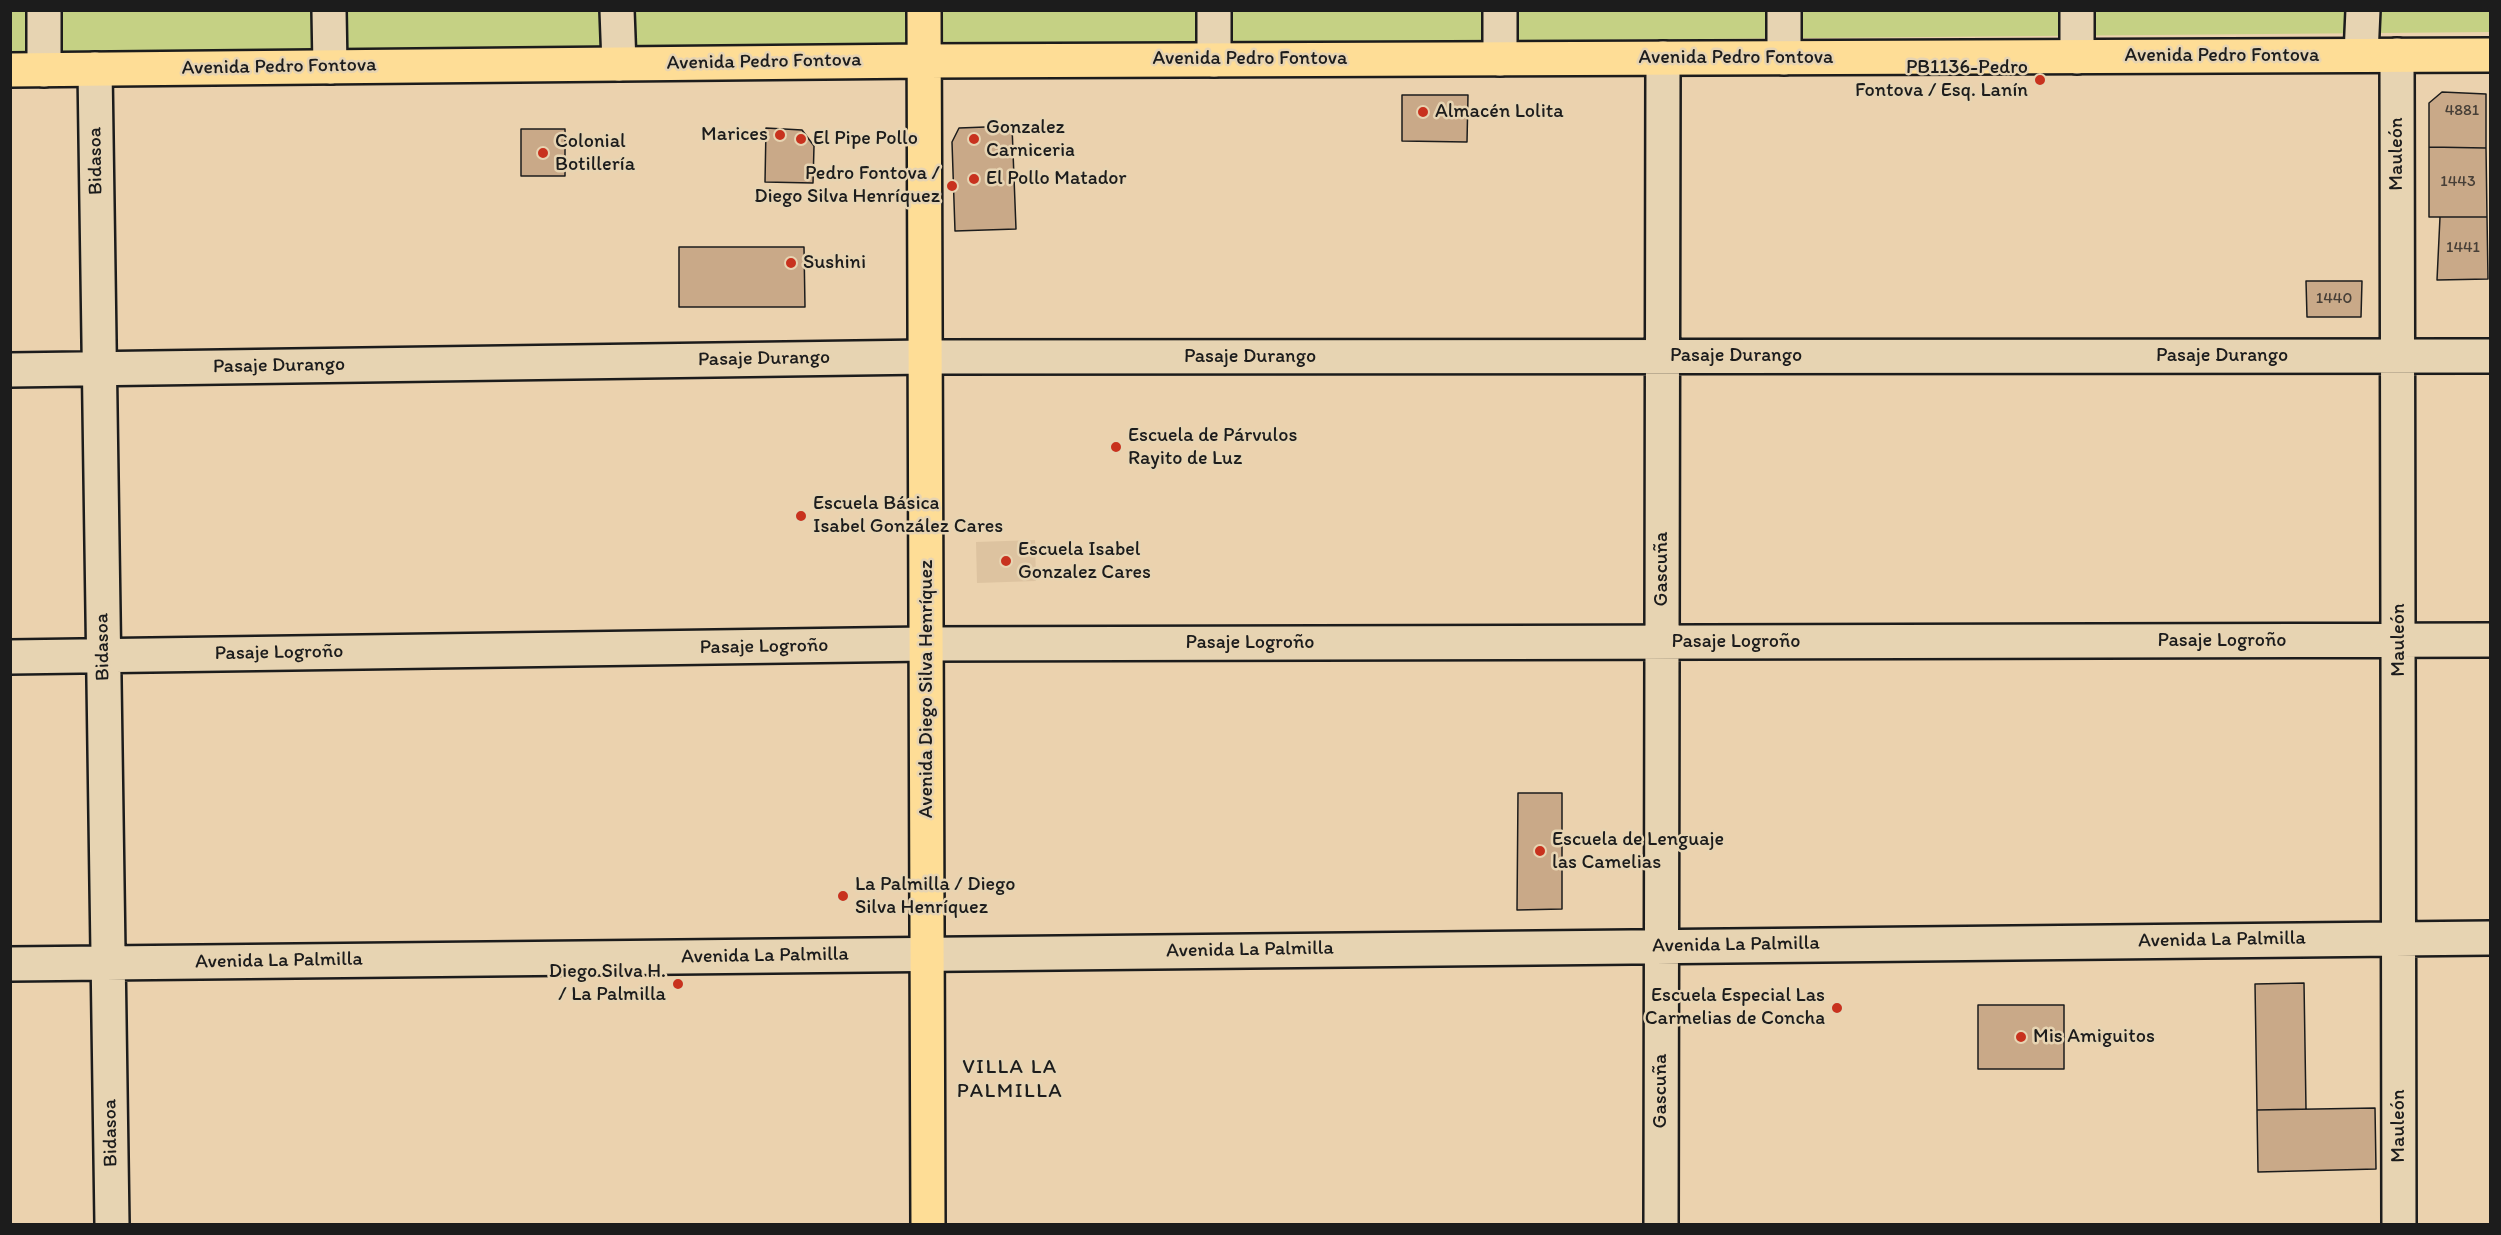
<!DOCTYPE html>
<html>
<head>
<meta charset="utf-8">
<style>
  body { margin:0 }
  #map { position:relative; width:2501px; height:1235px; overflow:hidden; background:#ebd2ae; font-family:Itim,sans-serif }
  canvas { display:block }
  .frame { position:absolute; inset:0; border:12px solid #1c1c1c; pointer-events:none }
</style>
</head>
<body>
<div id="map">
<canvas width="2501" height="1235"></canvas>
<div class="frame"></div>
</div>
<script>
const ctx = document.querySelector('canvas').getContext('2d');
ctx.lineJoin = 'round';
function fillPath(path, color) {
  ctx.fillStyle = color;
  ctx.fill(path, 'evenodd');
}
function toPath(rows) {
  const path = new Path2D();
  for (const r of rows) {
    path.moveTo(r[0], r[1]);
    for (let i = 2; i < r.length; i += 2) path.lineTo(r[i], r[i + 1]);
  }
  return path;
}
function strokePath(path, color, width, dash) {
  ctx.strokeStyle = color;
  ctx.lineWidth = width;
  ctx.lineCap = dash ? 'butt' : 'round';
  ctx.setLineDash(dash || []);
  ctx.stroke(path);
}
function write(font, color, halo, rows, align = 'center') {
  ctx.font = font + ' Itim,sans-serif';
  ctx.lineWidth = 5;
  ctx.setLineDash([]);
  ctx.textBaseline = 'middle';
  ctx.strokeStyle = halo;
  ctx.fillStyle = color;
  for (const [text, x, y, turn = 0] of rows) {
    ctx.save();
    ctx.translate(x, y);
    ctx.rotate((+turn || 0) * Math.PI / 180);
    ctx.textAlign = isNaN(turn) ? turn : align;
    if (halo) ctx.strokeText(text, 0, 0);
    ctx.fillText(text, 0, 0);
    ctx.restore();
  }
}
fillPath(toPath([
  [1035,540,1036,581,977,583,976,542]
]), '#ddc3a0');
fillPath(toPath([
  [2490,10,2490,32,11,54,10,11]
]), '#c5d184');
const building = toPath([
  [2442,92,2486,94,2486,148,2429,147,2429,103,2442,92],
  [1402,95,1468,95,1467,142,1402,141,1402,95],
  [1012,126,1016,229,955,231,952,142,959,128,1012,126],
  [766,128,802,130,814,146,813,183,765,182,766,128],
  [521,129,565,129,565,176,521,176,521,129],
  [2429,147,2486,148,2487,217,2429,217,2429,147],
  [2440,217,2487,217,2488,279,2437,280,2440,217],
  [679,247,804,247,805,307,679,307,679,247],
  [2306,281,2362,281,2361,317,2307,317,2306,281],
  [1518,793,1562,793,1562,909,1517,910,1518,793],
  [2304,983,2306,1109,2257,1110,2255,984,2304,983],
  [1978,1005,2064,1005,2064,1069,1978,1069,1978,1005],
  [2375,1108,2376,1169,2258,1172,2257,1110,2375,1108]
]);
fillPath(building, '#c9a988');
strokePath(building, '#1c1c1c', 1.5);
const minor = toPath([
  [44,10,44,70],
  [329,10,330,67],
  [617,10,619,64],
  [1500,10,1500,59],
  [1784,10,1784,58],
  [2361,55,2363,10],
  [2397,55,2399,1224],
  [2077,57,2077,10],
  [1214,60,1214,10],
  [95,69,112,1224],
  [10,370,926,357,2490,356],
  [10,657,926,644,2490,640],
  [10,964,2490,938],
  [1661,1224,1663,58]
]);
const major = toPath([
  [924,10,928,1224],
  [10,70,925,61,2490,55]
]);
strokePath(minor, '#1c1c1c', 38);
strokePath(major, '#1c1c1c', 38);
strokePath(minor, '#e7d4b2', 33);
strokePath(major, '#fedd96', 33);
for (const [x, y, r, color] of [
  [2040,80,6,"#c8321e"],
  [1423,112,6,"#c8321e"],
  [780,135,6,"#c8321e"],
  [801,139,6,"#c8321e"],
  [974,139,6,"#c8321e"],
  [543,153,6,"#c8321e"],
  [974,179,6,"#c8321e"],
  [952,186,6,"#c8321e"],
  [791,263,6,"#c8321e"],
  [1116,447,6,"#c8321e"],
  [801,516,6,"#c8321e"],
  [1006,561,6,"#c8321e"],
  [1540,851,6,"#c8321e"],
  [843,896,6,"#c8321e"],
  [678,984,6,"#c8321e"],
  [1837,1008,6,"#c8321e"],
  [2021,1037,6,"#c8321e"]
]) {
  const dot = new Path2D();
  dot.arc(x, y, r, 0, 2 * Math.PI);
  ctx.fillStyle = color;
  ctx.fill(dot);
  strokePath(dot, '#e7d4b2', 2);
}
write('16px', '#473f37', null, [
  ["4881",2462,111],
  ["1443",2458,182],
  ["1441",2463,248],
  ["1440",2334,299]
]);
write('20px', '#1c1c1c', '#e7d4b2', [
  ["Avenida Pedro Fontova",2222,56],
  ["Avenida Pedro Fontova",1736,58],
  ["Avenida Pedro Fontova",1250,59],
  ["Avenida Pedro Fontova",764,62,-1],
  ["Avenida Pedro Fontova",279,67,-1],
  ["Mauleón",2397,154,-90],
  ["Bidasoa",96,161,-91],
  ["Pasaje Durango",1736,356],
  ["Pasaje Durango",2222,356],
  ["Pasaje Durango",1250,357],
  ["Pasaje Durango",764,359,-1],
  ["Pasaje Durango",279,366,-1],
  ["Gascuña",1662,569,-90],
  ["Mauleón",2399,640,-90],
  ["Pasaje Logroño",2222,641],
  ["Pasaje Logroño",1736,642],
  ["Pasaje Logroño",1250,643],
  ["Bidasoa",103,647,-91],
  ["Pasaje Logroño",764,647,-1],
  ["Pasaje Logroño",279,653,-1],
  ["Avenida Diego Silva Henríquez",927,689,-90],
  ["Avenida La Palmilla",2222,940,-1],
  ["Avenida La Palmilla",1736,945,-1],
  ["Avenida La Palmilla",1250,950,-1],
  ["Avenida La Palmilla",765,956,-1],
  ["Avenida La Palmilla",279,961,-1],
  ["Gascuña",1661,1091,-90],
  ["Mauleón",2399,1126,-90],
  ["Bidasoa",111,1133,-91]
]);
write('20px', '#1c1c1c', '#e7d4b2', [
  ["PB1136-Pedro",2028,68,"right"],
  ["Fontova / Esq. Lanín",2028,91,"right"],
  ["Almacén Lolita",1435,112],
  ["Gonzalez",986,128],
  ["Carniceria",986,151],
  ["Marices",768,135,"right"],
  ["El Pipe Pollo",813,139],
  ["Colonial",555,142],
  ["Botillería",555,165],
  ["Pedro Fontova /",940,174,"right"],
  ["Diego Silva Henríquez",940,197,"right"],
  ["El Pollo Matador",986,179],
  ["Sushini",803,263],
  ["Escuela de Párvulos",1128,436],
  ["Rayito de Luz",1128,459],
  ["Escuela Básica",813,504],
  ["Isabel González Cares",813,527],
  ["Escuela Isabel",1018,550],
  ["Gonzalez Cares",1018,573],
  ["Escuela de Lenguaje",1552,840],
  ["las Camelias",1552,863],
  ["La Palmilla / Diego",855,885],
  ["Silva Henríquez",855,908],
  ["Diego Silva H.",666,972,"right"],
  ["/ La Palmilla",666,995,"right"],
  ["Escuela Especial Las",1825,996,"right"],
  ["Carmelias de Concha",1825,1019,"right"],
  ["Mis Amiguitos",2033,1037]
], 'left');
ctx.letterSpacing = '1.5px';
write('21px', '#1c1c1c', '#e7d4b2', [
  ["VILLA LA",1010,1068],
  ["PALMILLA",1010,1092]
]);
ctx.letterSpacing = '0px';
</script>
</body>
</html>
